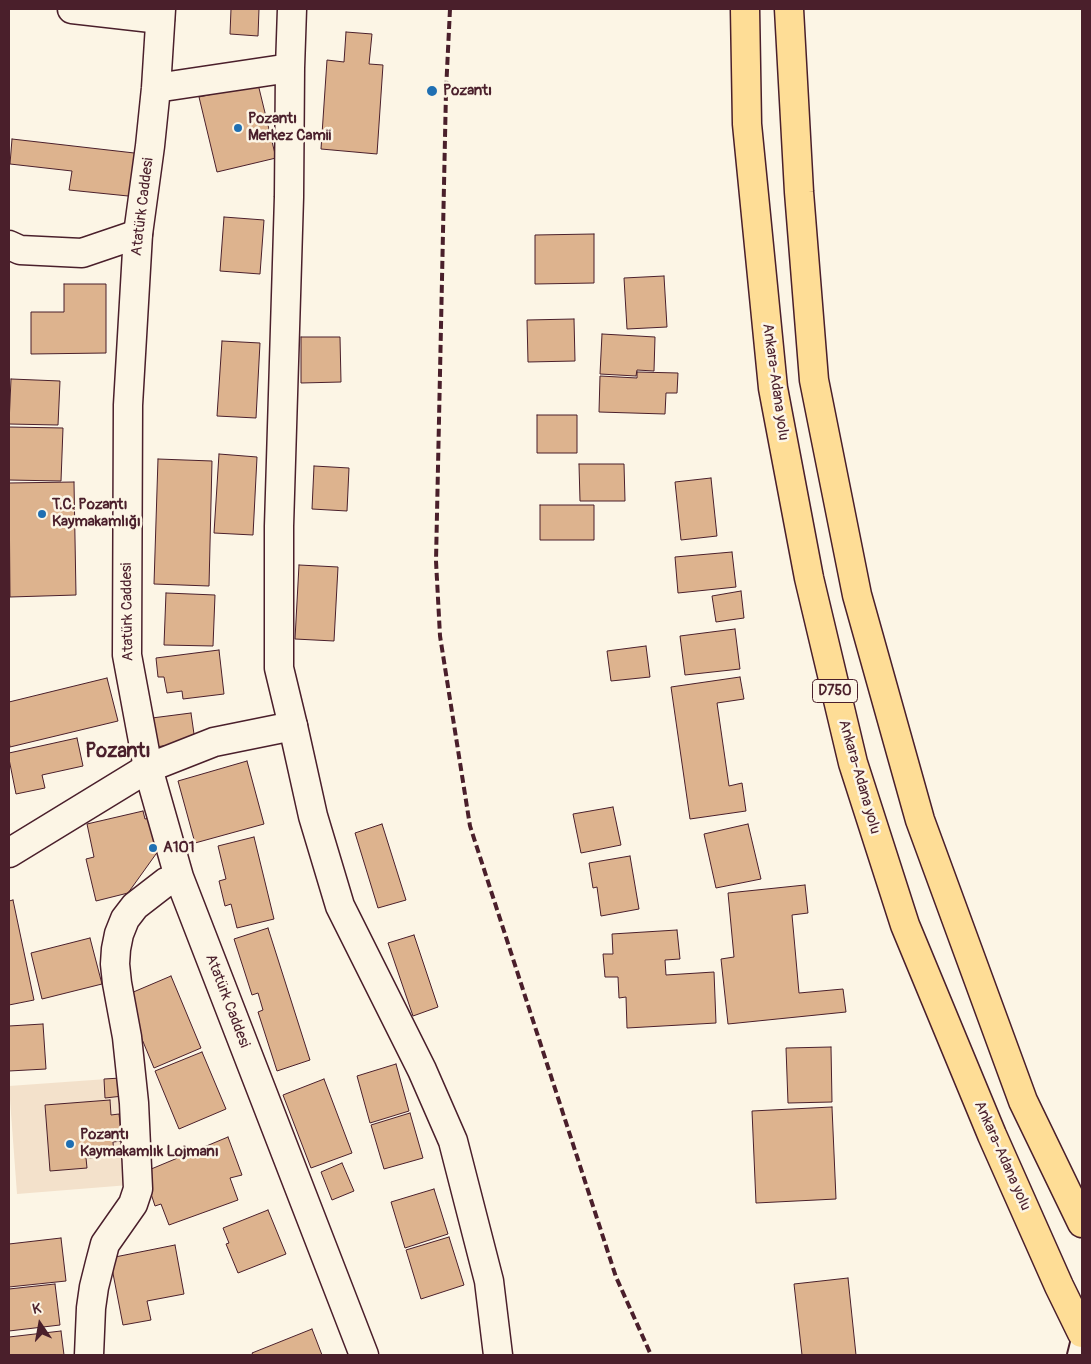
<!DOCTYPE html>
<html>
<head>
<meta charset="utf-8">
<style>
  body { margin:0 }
  #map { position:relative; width:1091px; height:1364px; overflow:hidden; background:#fcf5e5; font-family:Pangolin,sans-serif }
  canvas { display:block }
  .frame { position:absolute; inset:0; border:10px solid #4a1f2b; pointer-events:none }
  .north { position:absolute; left:15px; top:1299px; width:50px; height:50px; -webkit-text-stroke:4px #fcf5e5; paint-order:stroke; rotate:348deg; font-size:14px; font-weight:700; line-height:20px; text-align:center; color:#4a1f2b }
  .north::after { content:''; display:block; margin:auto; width:18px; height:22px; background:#4a1f2b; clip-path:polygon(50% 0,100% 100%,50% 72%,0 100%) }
</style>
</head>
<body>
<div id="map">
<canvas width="1091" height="1364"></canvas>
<div class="frame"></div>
<div class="north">K</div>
</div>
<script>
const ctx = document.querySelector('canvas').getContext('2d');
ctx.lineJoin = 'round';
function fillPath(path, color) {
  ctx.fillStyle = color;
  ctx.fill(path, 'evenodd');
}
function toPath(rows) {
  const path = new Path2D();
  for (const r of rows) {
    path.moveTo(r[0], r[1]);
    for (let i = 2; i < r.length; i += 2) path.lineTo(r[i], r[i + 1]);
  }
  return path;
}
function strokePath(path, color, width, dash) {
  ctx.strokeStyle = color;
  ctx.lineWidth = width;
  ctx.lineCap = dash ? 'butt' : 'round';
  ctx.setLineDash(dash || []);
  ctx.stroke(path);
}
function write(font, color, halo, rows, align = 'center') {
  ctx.font = font + ' Pangolin,sans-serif';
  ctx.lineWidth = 5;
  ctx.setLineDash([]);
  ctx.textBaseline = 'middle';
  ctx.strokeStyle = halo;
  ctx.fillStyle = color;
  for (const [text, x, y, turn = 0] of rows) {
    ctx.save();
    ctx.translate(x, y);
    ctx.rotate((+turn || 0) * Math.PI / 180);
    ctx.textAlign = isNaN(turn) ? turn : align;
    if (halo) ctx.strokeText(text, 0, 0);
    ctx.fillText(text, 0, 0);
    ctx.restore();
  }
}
fillPath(toPath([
  [121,1078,129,1185,17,1194,9,1086]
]), '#f3e1cb');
const building = toPath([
  [231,9,259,9,258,36,230,34,231,9],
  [346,32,372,34,369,64,383,65,377,154,321,149,327,60,344,62,346,32],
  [258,84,276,158,217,172,199,97,258,84],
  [12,139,143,154,138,197,69,190,72,171,10,164,12,139],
  [224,217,264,220,260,274,220,271,224,217],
  [594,234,594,283,535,284,535,235,594,234],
  [664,276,667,327,627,329,624,278,664,276],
  [64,284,106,284,106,353,31,354,31,312,64,312,64,284],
  [574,319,575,361,528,362,527,320,574,319],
  [602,334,655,337,654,371,637,370,636,376,600,374,602,334],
  [301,337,340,337,341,382,301,383,301,337],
  [222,341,260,343,256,418,217,416,222,341],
  [637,372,678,373,677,393,666,393,665,414,599,412,600,376,637,378,637,372],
  [11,379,60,381,58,425,9,424,11,379],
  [537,415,577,415,577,453,537,453,537,415],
  [9,427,63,428,61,481,9,480,9,427],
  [219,454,257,457,253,535,214,533,219,454],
  [158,459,212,461,209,586,154,584,158,459],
  [579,464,624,464,625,501,580,501,579,464],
  [314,466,349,468,347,511,312,509,314,466],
  [711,478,717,536,681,540,675,482,711,478],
  [74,482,76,595,10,597,9,483,74,482],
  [540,505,594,505,594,540,540,540,540,505],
  [732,552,736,587,678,593,675,557,732,552],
  [299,565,338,567,334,641,295,639,299,565],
  [741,591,744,618,716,622,712,596,741,591],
  [166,593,215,595,213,646,164,645,166,593],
  [735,629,740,669,685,675,680,636,735,629],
  [646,646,650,677,611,681,607,651,646,646],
  [219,650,224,694,183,699,182,691,167,693,164,677,158,677,156,658,219,650],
  [740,677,744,699,717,703,729,786,742,783,746,811,690,819,671,687,740,677],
  [107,678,118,721,10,747,9,741,9,702,107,678],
  [191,713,195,741,156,747,152,718,191,713],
  [77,738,83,766,42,775,45,788,16,794,9,759,9,753,77,738],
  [247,761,264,824,195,843,178,781,247,761],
  [613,807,621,845,581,853,573,814,613,807],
  [143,811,145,819,154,817,161,847,128,893,96,901,86,859,94,857,87,824,143,811],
  [382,824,406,900,378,908,355,833,382,824],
  [748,824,761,879,716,888,704,834,748,824],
  [254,837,274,919,237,928,231,904,225,906,219,881,226,879,218,846,254,837],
  [630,856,639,909,601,916,597,887,593,888,589,863,630,856],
  [805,885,808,913,792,915,799,993,843,989,846,1012,728,1024,721,959,734,957,728,893,805,885],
  [13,900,34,1000,9,1005,9,901,13,900],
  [268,928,310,1060,277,1071,258,1012,263,1010,258,993,252,995,234,939,268,928],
  [677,930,680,959,665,960,666,975,714,972,716,1023,627,1028,626,997,619,998,618,977,605,977,603,954,613,954,612,934,677,930],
  [414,935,438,1007,413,1016,388,943,414,935],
  [90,938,102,984,42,999,31,953,90,938],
  [171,976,201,1048,154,1068,124,996,171,976],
  [43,1024,46,1069,9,1071,9,1026,43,1024],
  [831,1047,832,1102,788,1103,786,1048,831,1047],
  [202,1052,226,1109,179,1129,155,1071,202,1052],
  [396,1064,409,1111,370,1123,357,1076,396,1064],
  [121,1078,123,1096,105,1098,104,1079,121,1078],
  [324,1079,352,1153,311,1168,283,1095,324,1079],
  [110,1100,111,1115,119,1114,122,1141,113,1142,114,1156,86,1158,87,1168,50,1171,45,1105,110,1100],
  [832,1107,836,1199,756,1203,752,1111,832,1107],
  [410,1113,423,1158,384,1169,371,1125,410,1113],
  [228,1137,242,1175,230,1178,238,1200,169,1225,161,1204,155,1206,144,1172,228,1137],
  [342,1163,354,1191,332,1200,321,1172,342,1163],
  [434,1189,448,1234,405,1248,391,1202,434,1189],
  [268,1210,286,1254,238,1273,226,1244,229,1243,223,1228,268,1210],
  [449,1237,464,1285,421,1299,406,1250,449,1237],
  [61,1238,66,1281,9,1287,9,1244,61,1238],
  [175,1245,184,1294,147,1301,151,1320,123,1325,110,1258,175,1245],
  [848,1278,856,1355,802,1355,794,1284,848,1278],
  [55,1284,60,1325,9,1331,9,1289,55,1284],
  [312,1329,322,1355,253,1355,252,1353,312,1329],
  [61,1331,64,1355,9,1355,9,1337,61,1331]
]);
fillPath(building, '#ddb38e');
strokePath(building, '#4a1f2b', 1);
const lane = toPath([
  [1075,1355,1081,1331]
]);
const street = toPath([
  [72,9,160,19],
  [9,245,20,250,82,253,138,234],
  [9,853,148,768,214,742,293,726]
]);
const secondary = toPath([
  [161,9,156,88,150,146,138,234,128,405,127,655,148,768,179,877,364,1355],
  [292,9,290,68,289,197,279,526,279,668,293,726,313,816,340,906,422,1070,453,1141,489,1281,498,1355],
  [156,88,290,68],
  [89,1355,91,1308,94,1287,100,1263,105,1244,133,1204,138,1189,134,1103,127,1037,117,983,115,964,116,949,119,934,125,919,135,906,166,882,179,877]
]);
const highway = toPath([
  [745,9,747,124,773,388,809,578,853,763,905,925,992,1135,1059,1286,1082,1333],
  [789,9,799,192,814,380,857,595,920,820,1023,1101,1082,1223]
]);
strokePath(lane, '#4a1f2b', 18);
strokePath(street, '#4a1f2b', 31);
strokePath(secondary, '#4a1f2b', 31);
strokePath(highway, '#4a1f2b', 31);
strokePath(lane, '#fcf5e5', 14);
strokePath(street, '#fcf5e5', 28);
strokePath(secondary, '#fcf5e5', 28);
strokePath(highway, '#fedd96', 28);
strokePath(toPath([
  [450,9,446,91,436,561,440,636,470,826,616,1277,651,1355]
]), '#4a1f2b', 4, [8, 4]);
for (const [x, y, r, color] of [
  [432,91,6,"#1f6fb2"],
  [238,128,5,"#1f6fb2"],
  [42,514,5,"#1f6fb2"],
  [153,848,5,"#1f6fb2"],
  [70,1144,5,"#1f6fb2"]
]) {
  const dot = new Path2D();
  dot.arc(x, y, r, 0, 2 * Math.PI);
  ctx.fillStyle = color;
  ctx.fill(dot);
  strokePath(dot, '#fcf5e5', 2);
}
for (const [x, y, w] of [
  [835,691,45]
]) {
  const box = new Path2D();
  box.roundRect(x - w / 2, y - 11.5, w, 23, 4);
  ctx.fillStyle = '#fcf5e5';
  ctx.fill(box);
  strokePath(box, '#4a1f2b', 1);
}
write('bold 14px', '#4a1f2b', null, [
  ["D750",835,691]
]);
write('bold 15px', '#4a1f2b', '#fcf5e5', [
  ["Pozantı",443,91],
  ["Pozantı",248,119],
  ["Merkez Camii",248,136],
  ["T.C. Pozantı",52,505],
  ["Kaymakamlığı",52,522],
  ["A101",163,848],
  ["Pozantı",80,1135],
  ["Kaymakamlık Lojmanı",80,1152]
], 'left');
write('15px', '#4a1f2b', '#fcf5e5', [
  ["Atatürk Caddesi",143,207,-83],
  ["Ankara-Adana yolu",775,382,82],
  ["Atatürk Caddesi",128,612,-91],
  ["Ankara-Adana yolu",859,777,74],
  ["Atatürk Caddesi",227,1001,69],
  ["Ankara-Adana yolu",1002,1156,66]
]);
write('bold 20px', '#4a1f2b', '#fcf5e5', [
  ["Pozantı",118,752]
]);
</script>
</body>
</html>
